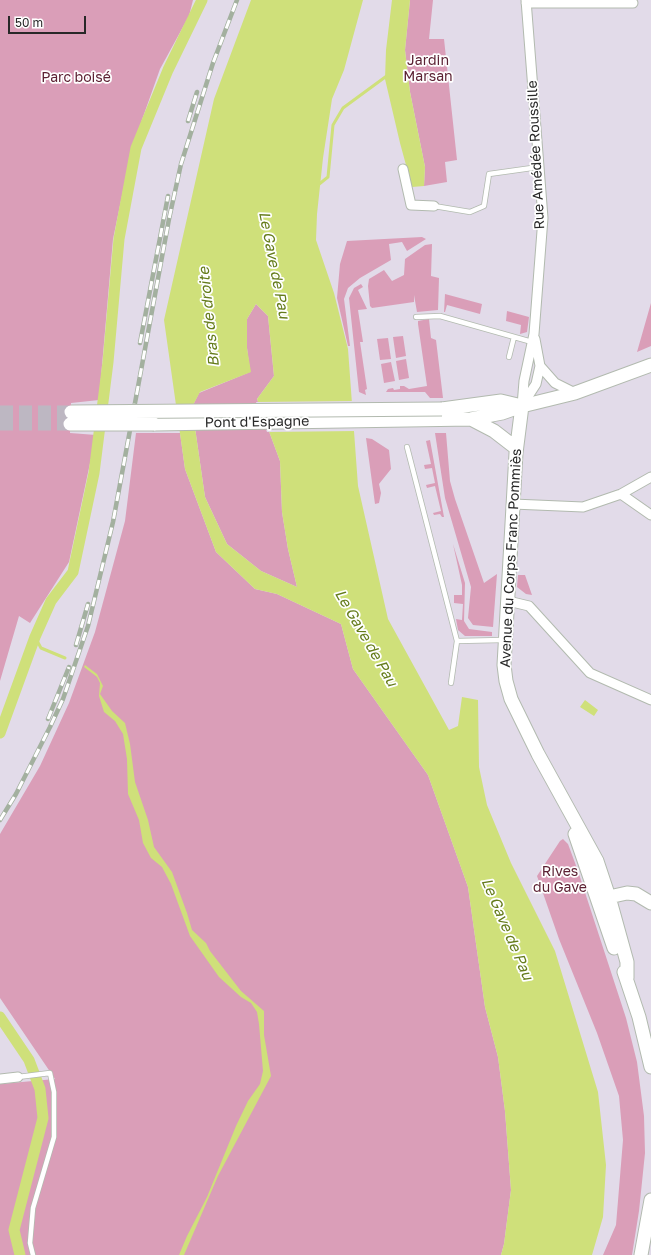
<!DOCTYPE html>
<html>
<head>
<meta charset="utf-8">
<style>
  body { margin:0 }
  #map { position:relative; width:651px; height:1255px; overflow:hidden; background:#e2dbe9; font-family:"Golos Text",sans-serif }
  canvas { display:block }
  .scale { position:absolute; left:8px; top:16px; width:78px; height:18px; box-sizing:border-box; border:2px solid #282828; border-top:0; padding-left:5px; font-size:12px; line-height:14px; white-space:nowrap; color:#282828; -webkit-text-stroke:3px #fff; paint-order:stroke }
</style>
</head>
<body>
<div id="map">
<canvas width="651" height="1255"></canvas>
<div class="scale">50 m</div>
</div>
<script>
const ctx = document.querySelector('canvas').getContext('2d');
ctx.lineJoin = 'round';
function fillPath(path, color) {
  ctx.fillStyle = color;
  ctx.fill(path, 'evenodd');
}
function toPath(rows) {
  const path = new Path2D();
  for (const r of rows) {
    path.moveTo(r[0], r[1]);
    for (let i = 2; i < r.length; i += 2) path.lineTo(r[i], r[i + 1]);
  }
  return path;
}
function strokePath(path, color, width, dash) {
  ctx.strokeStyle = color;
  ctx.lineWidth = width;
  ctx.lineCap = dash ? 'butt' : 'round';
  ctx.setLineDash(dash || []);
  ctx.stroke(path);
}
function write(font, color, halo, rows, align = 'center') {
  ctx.font = font + ' "Golos Text",sans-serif';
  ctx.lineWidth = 3.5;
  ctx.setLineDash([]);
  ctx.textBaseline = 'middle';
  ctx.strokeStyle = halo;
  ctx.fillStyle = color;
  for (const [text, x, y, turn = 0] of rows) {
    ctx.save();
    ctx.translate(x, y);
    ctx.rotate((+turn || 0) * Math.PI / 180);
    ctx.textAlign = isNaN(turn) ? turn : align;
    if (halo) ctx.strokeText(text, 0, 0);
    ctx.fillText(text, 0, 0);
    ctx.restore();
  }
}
fillPath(toPath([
  [0,0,193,0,189,16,160,69,132,148,113,239,99,400,71,403,70,433,96,435,69,562,30,623,19,616,0,681],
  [410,0,433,0,429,39,444,39,457,160,445,162,447,182,424,186,425,167,410,92,405,50],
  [422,237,426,239,407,251,402,242,389,244,391,260,360,278,348,288,344,299,350,346,348,346,337,298,340,264,347,241],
  [432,244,431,276,439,278,438,310,417,312,414,295,414,302,372,308,370,306,368,286,369,279,384,270,392,281,404,275,405,259,425,245],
  [361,284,363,287,358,290,367,309,358,310,363,342,360,342,367,389,365,390,366,395,359,392,349,298,354,288],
  [445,294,482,304,480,314,447,305,445,312,444,312],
  [651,303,651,346,637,352],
  [256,304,268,316,274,376,257,399,280,461,282,512,288,549,297,587,261,571,227,544,205,497,192,407,199,393,250,372,247,348,247,319],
  [507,311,529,317,527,332,520,334,521,325,506,321],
  [429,319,431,338,436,340,443,398,430,398,425,392,386,392,388,389,393,388,394,390,400,389,400,386,404,386,409,389,427,386,418,324,418,321],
  [403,336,406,356,396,358,393,337],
  [388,338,391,359,380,360,377,339],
  [406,359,409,378,399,380,396,361],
  [391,362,395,381,384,383,381,364],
  [136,433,180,433,185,469,216,552,255,589,277,594,341,624,353,669,428,775,468,887,485,1007,498,1057,505,1111,511,1190,504,1244,501,1255,0,1255,0,1084,55,1079,0,998,0,834,40,766,69,703,95,632,125,521],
  [435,433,446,433,450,481,455,499,484,583,497,574,493,627,473,625,468,618,471,587,445,498],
  [366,438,372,439,389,450,391,469,379,484,381,493,379,503,375,504],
  [430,440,444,517,442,517,440,514,434,515,433,513,441,511,435,486,427,488,426,485,435,483,432,468,425,469,424,465,431,464,426,441],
  [453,544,465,583,464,621,469,629,492,632,492,636,465,636,458,630,456,619,462,620,463,604,454,603,454,595,462,595,462,585],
  [518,575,525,575,532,595,526,594,517,587],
  [563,839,568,844,578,871,626,1018,637,1062,644,1116,645,1153,639,1211,632,1255,603,1255,616,1225,623,1140,619,1096,597,1033,559,939,537,876,560,841]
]), '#da9eb8');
fillPath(toPath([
  [251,0,363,0,344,70,332,99,323,158,317,214,316,240,334,293,348,349,358,486,388,619,449,730,458,726,462,697,478,700,479,767,487,805,511,863,555,951,598,1092,606,1165,603,1217,592,1255,501,1255,504,1244,511,1190,505,1111,498,1057,485,1007,468,887,428,775,353,669,341,624,277,594,255,589,216,552,185,469,164,320,214,99],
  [256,304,268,316,274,376,257,399,280,461,282,512,288,549,297,587,261,571,227,544,205,497,192,407,200,392,251,372,247,348,247,319],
  [392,0,410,0,405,50,410,92,425,167,424,186,412,187,400,143,385,79,386,50],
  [85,665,97,674,103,686,100,694,112,711,125,723,130,744,135,782,148,820,154,847,172,872,187,913,192,930,206,943,210,951,241,991,264,1011,264,1035,271,1076,218,1176,184,1255,179,1255,187,1236,207,1197,236,1126,248,1101,260,1084,263,1071,259,1024,257,1012,251,1003,241,997,219,977,190,936,171,884,162,867,151,858,143,843,139,820,128,794,127,759,123,734,115,721,104,712,99,696,100,683,97,677,84,667],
  [585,700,598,710,594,716,580,707]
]), '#cfe07a');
fillPath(toPath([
  [354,401,356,431,267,432,256,402]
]), '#e2dbe9');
strokePath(toPath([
  [318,185,328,177,333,125,343,108,388,75],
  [35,637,41,648,65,658]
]), '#cfe07a', 3);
strokePath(toPath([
  [0,733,35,637,51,601,73,572,94,473,108,362,119,239,136,148,168,70,202,0],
  [0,1017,29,1060,40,1089,43,1118,14,1230,20,1255]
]), '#cfe07a', 11);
strokePath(toPath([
  [0,412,71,412],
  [0,424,70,424]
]), '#bdb7c2', 13, [13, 6]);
const lane = toPath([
  [434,206,470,212,484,206,489,174,539,167],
  [416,317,440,316,532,342],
  [509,357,514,337],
  [407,447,457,641,503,640],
  [451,683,457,641],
  [18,1077,50,1073,54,1092,54,1137,33,1208,30,1243,33,1255]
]);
const street = toPath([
  [526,3,633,3],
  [403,169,411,205,434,206],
  [540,366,555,383,575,393],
  [523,404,536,384,540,366,535,339],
  [522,406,524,381,534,334,543,218,526,0],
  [621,494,651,515],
  [513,504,583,507,621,494,651,477],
  [508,601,529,606,590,673,651,700],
  [0,1079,18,1077]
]);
const secondary = toPath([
  [522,406,516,453,504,665,506,681,511,699,538,754,597,861,609,897,627,962,627,978],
  [442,409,501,401,522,406],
  [471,419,494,431,516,448],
  [154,424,471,419,502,413,522,406,575,393,651,365],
  [575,834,614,948],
  [609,897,627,893,636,894,651,903],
  [624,972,639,1017,651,1067],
  [641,1255,651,1200]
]);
strokePath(lane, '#b2baaf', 6);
strokePath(street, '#b2baaf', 11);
strokePath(secondary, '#b2baaf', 15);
strokePath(lane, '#fff', 4.5);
strokePath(street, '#fff', 9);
strokePath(secondary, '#fff', 13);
const rail = toPath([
  [188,121,197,92],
  [140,343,168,196],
  [76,645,88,604],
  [48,719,69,667],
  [0,820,16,794,50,727,63,699,88,626,113,522,169,219,181,164,213,63,237,0]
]);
strokePath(rail, '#a3b09f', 4.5);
strokePath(rail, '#fff', 3, [9]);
const secondaryBridge = toPath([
  [71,412,442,409],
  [70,424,154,424]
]);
strokePath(secondaryBridge, '#b2baaf', 15, []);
strokePath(secondaryBridge, '#fff', 13);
write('14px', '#5c2133', '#fff', [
  ["Jardin",428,61],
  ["Marsan",428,77],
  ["Parc boisé",76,78],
  ["Rives",560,872],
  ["du Gave",560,888]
]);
write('14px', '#282828', '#fff', [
  ["Rue Amédée Roussille",536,155,-93],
  ["Pont d'Espagne",257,422,-1],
  ["Avenue du Corps Franc Pommiès",511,558,-87]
]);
write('italic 15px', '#657c1b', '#fff', [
  ["Le Gave de Pau",274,265,79],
  ["Bras de droite",209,317,-96],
  ["Le Gave de Pau",366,638,60],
  ["Le Gave de Pau",507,929,67]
]);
</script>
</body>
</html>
